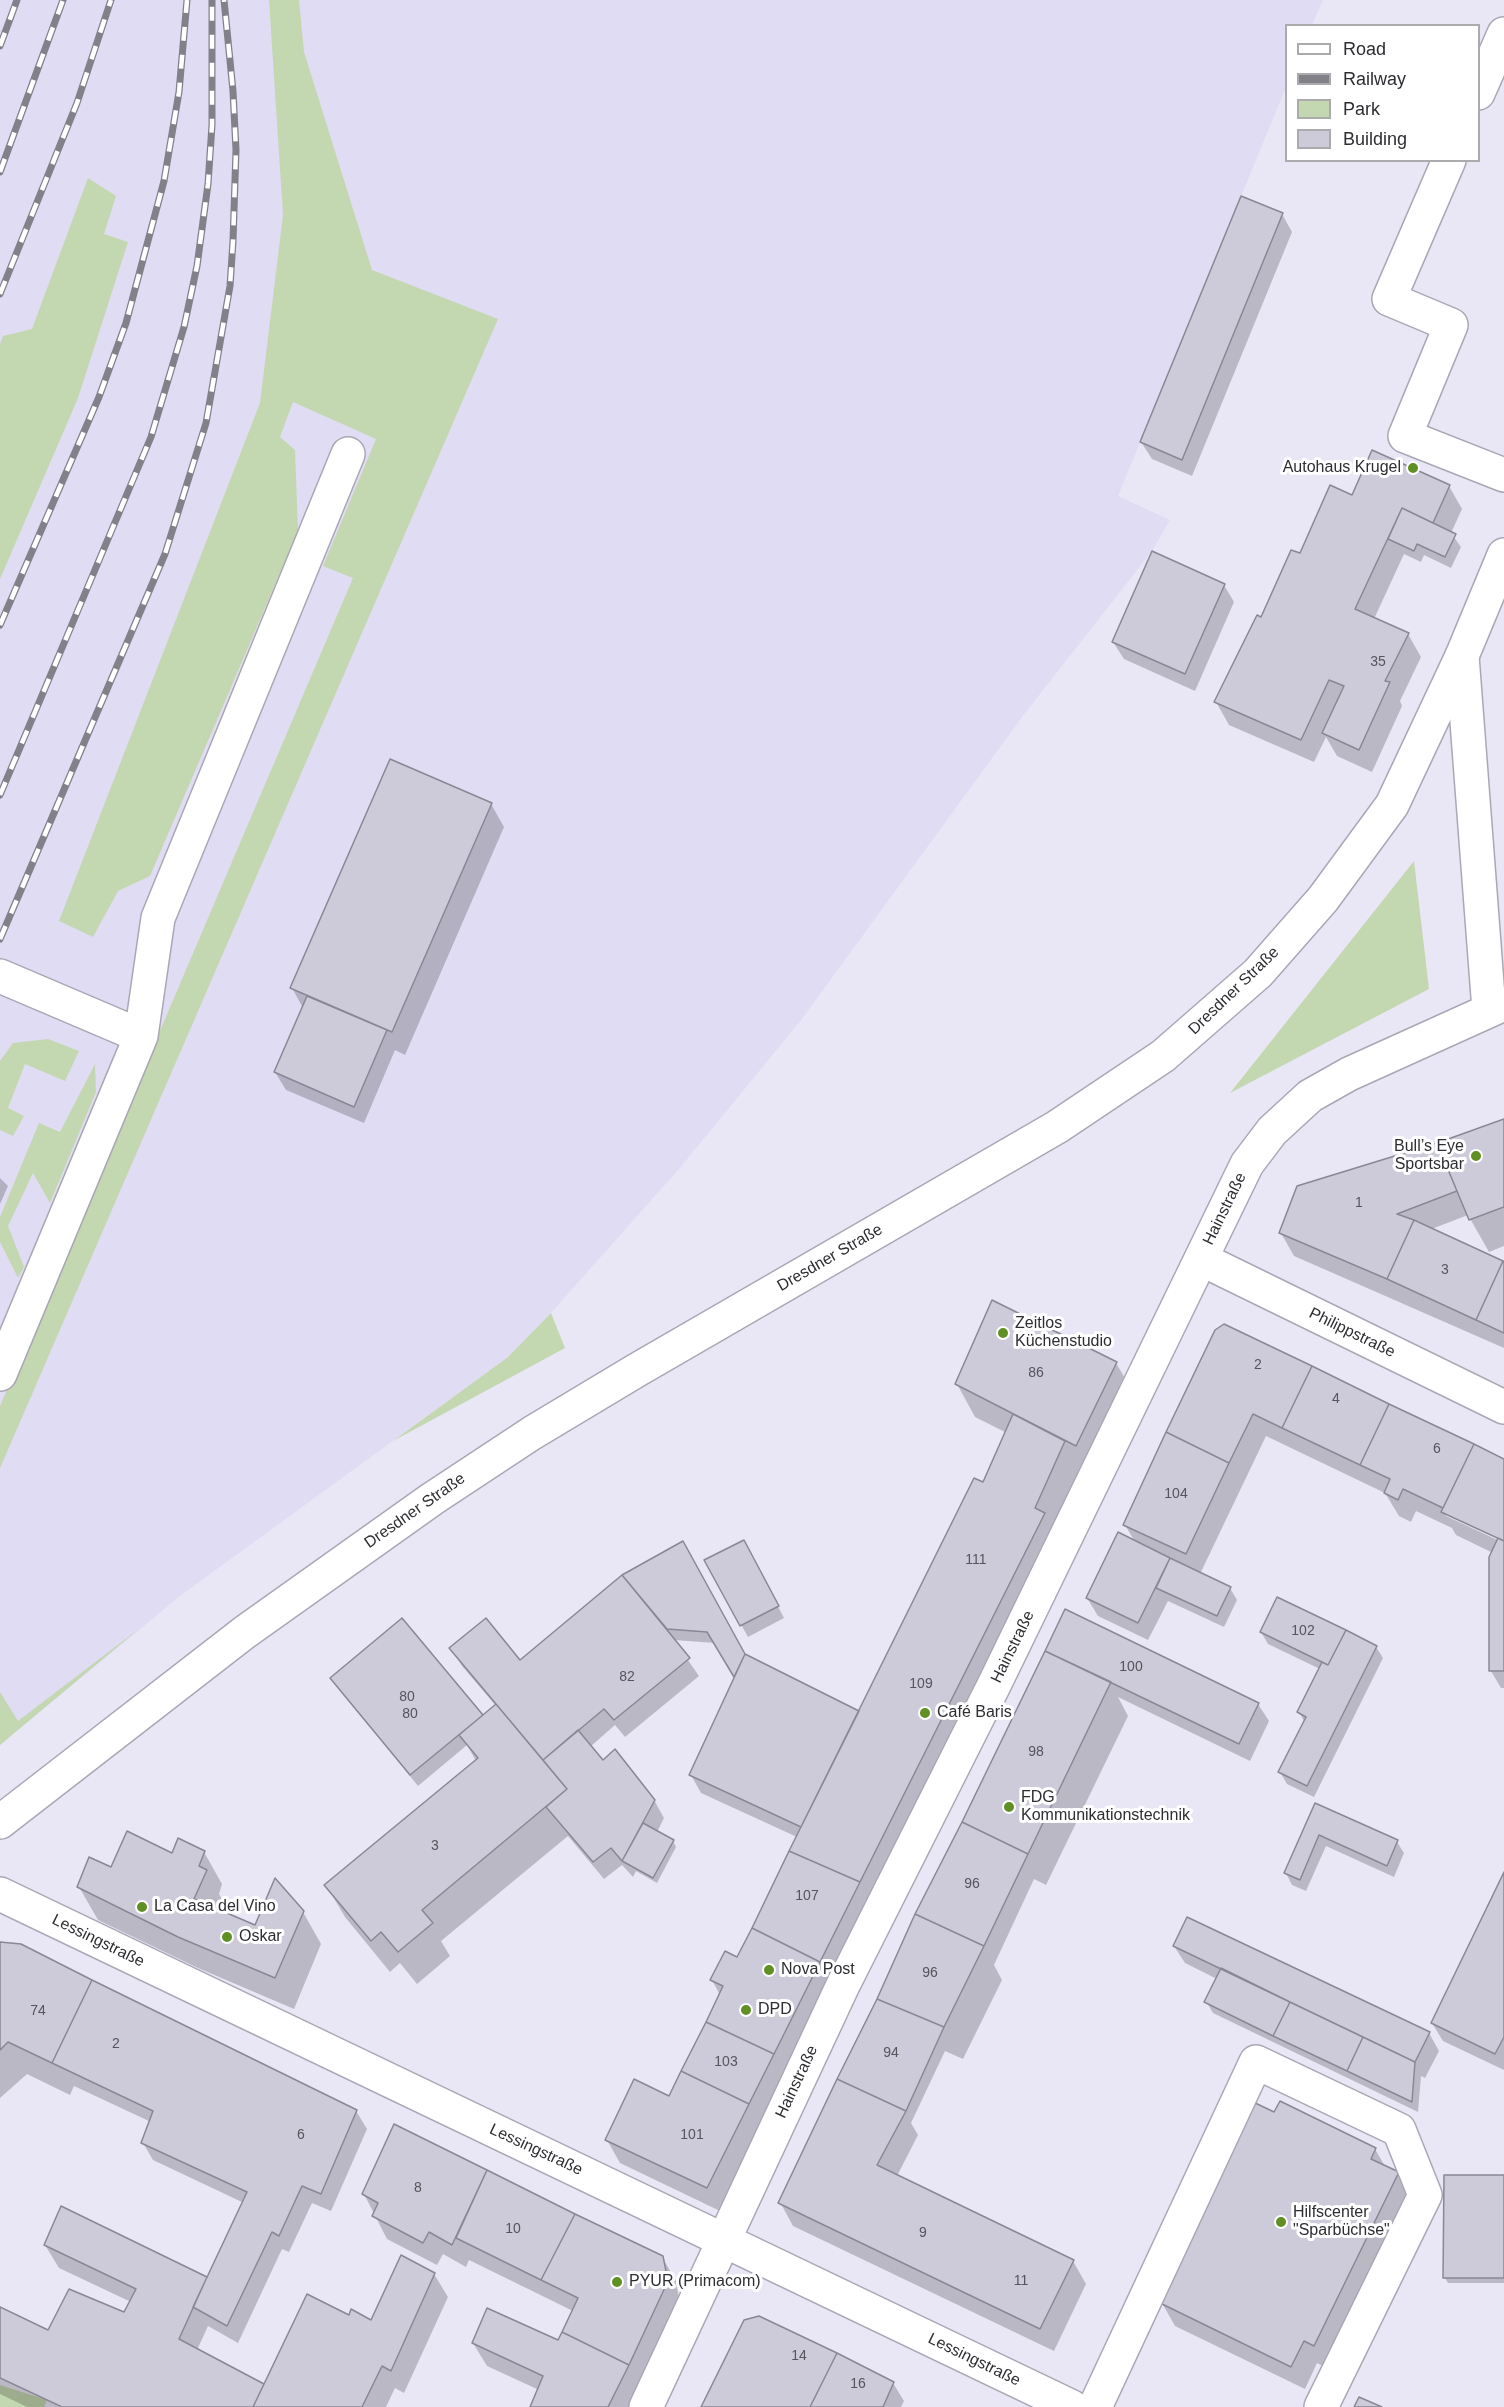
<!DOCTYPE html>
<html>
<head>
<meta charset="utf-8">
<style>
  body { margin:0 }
  #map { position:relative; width:1504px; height:2407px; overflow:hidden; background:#e9e7f6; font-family:Arial,sans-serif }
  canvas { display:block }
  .legend { position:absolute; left:1285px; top:24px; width:195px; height:138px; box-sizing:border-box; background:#fff; border:2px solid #ababad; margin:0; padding:8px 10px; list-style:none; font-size:18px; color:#2e2d32 }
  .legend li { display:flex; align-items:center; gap:12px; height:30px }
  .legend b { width:30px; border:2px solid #ababad }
</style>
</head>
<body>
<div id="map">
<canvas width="1504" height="2407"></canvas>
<ul class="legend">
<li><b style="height:8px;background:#fff"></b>Road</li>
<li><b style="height:8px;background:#82818a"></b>Railway</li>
<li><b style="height:16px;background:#c3d8b0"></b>Park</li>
<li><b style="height:16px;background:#cdcad9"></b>Building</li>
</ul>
</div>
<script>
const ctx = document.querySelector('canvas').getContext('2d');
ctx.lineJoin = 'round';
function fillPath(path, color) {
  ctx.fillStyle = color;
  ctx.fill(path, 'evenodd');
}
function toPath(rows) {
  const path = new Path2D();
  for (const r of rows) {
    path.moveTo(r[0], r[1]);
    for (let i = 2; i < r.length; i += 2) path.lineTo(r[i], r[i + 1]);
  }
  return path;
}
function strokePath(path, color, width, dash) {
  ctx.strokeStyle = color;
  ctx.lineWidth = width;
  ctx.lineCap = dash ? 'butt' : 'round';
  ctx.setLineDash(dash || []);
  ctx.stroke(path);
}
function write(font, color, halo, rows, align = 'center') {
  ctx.font = font + ' Arial,sans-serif';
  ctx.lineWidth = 6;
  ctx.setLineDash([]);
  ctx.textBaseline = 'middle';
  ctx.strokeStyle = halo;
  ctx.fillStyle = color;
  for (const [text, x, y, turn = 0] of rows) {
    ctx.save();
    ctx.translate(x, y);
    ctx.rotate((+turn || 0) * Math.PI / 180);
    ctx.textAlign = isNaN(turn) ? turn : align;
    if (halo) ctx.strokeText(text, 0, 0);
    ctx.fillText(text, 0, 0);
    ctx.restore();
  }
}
fillPath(toPath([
  [0,0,1323,0,1312,25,1286,26,1286,87,1118,496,1170,520,1152,551,1022,717,802,1019,679,1169,551,1313,508,1357,180,1596,0,1745]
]), '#e0dcf3');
fillPath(toPath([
  [269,0,299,0,304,52,372,270,498,319,0,1468,0,1406,353,578,323,566,376,439,293,402,280,437,295,450,298,531,150,876,118,891,93,937,59,921,260,403,283,215],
  [88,178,116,196,104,234,128,242,78,398,0,579,0,344,3,336,32,329],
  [1414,861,1429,989,1230,1093],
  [48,1039,79,1051,65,1081,25,1064,8,1108,24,1116,13,1136,0,1130,0,1061,13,1043],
  [95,1064,96,1092,50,1203,33,1173,8,1226,24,1267,18,1278,0,1242,0,1217,39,1123,60,1132],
  [551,1313,565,1348,393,1441,508,1357],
  [140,1628,0,1745,0,1692,18,1721],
  [0,2385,47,2400,44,2407,0,2407]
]), '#c3d8b0');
fillPath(toPath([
  [1282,214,1292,232,1192,476,1152,459,1141,442],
  [1449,486,1462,509,1451,533,1461,547,1451,568,1424,555,1421,562,1404,554,1374,619,1408,634,1421,657,1400,701,1402,706,1372,772,1337,756,1326,737,1314,762,1229,725,1216,702,1261,619,1301,555,1352,497],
  [1224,585,1234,602,1195,691,1124,659,1113,642],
  [491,804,504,827,405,1055,395,1050,364,1123,286,1090,275,1072,303,1008,292,988],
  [1504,1121,1504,1246,1489,1252,1468,1215,1429,1230,1504,1263,1504,1348,1294,1256,1281,1233,1439,1144],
  [0,1178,8,1186,0,1204],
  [1216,1331,1504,1461,1504,1541,1446,1513,1446,1516,1504,1543,1504,1688,1501,1688,1491,1671,1493,1553,1456,1535,1452,1528,1416,1511,1411,1522,1399,1516,1385,1493,1266,1436,1200,1574,1230,1588,1237,1600,1224,1627,1168,1601,1148,1640,1098,1616,1087,1598,1135,1542,1125,1525],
  [1116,1363,1135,1395,720,2211,620,2163,607,2140,670,2098,720,1995,712,1980,738,1959,797,1837,701,1793,691,1775,736,1678,715,1643,674,1640,699,1676,625,1737,615,1725,590,1747,602,1763,654,1800,664,1818,657,1832,673,1841,676,1847,657,1883,636,1871,633,1877,622,1865,604,1879,568,1836,441,1941,450,1956,417,1984,400,1963,390,1972,345,1917,326,1885,476,1761,467,1745,418,1786,332,1679,483,1717,496,1706,462,1666,451,1648,520,1662,622,1576,683,1543,744,1656,859,1713,984,1484,1007,1433,975,1417,957,1384],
  [750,1553,784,1618,748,1637,706,1561],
  [1066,1611,1258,1704,1269,1721,1250,1761,1118,1697,1128,1716,1046,1885,1034,1879,994,1965,1002,1980,963,2059,945,2051,911,2123,918,2135,897,2176,1073,2261,1086,2284,1054,2351,793,2226,780,2202],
  [1261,1632,1376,1647,1383,1658,1314,1797,1287,1784,1280,1772,1305,1723,1299,1712,1320,1669,1268,1644],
  [1316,1805,1397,1842,1404,1853,1394,1877,1326,1846,1306,1891,1292,1885,1286,1873],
  [204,1852,222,1884,219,1894,224,1903,220,1912,255,1927,303,1912,321,1944,294,2009,198,1968,98,1920,79,1887,112,1869,173,1855],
  [1504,1876,1504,2070,1443,2041,1432,2023],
  [0,1944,356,2111,367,2129,331,2211,312,2203,289,2252,282,2249,238,2343,208,2326,197,2350,265,2386,350,2317,372,2322,434,2274,448,2297,404,2393,395,2388,386,2407,27,2407,0,2394,0,2309,49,2332,125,2314,131,2302,59,2268,45,2245,62,2208,208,2279,244,2203,153,2160,143,2143,151,2122,74,2086,70,2095,27,2074,0,2098],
  [1174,1946,1429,2033,1439,2051,1425,2078,1421,2076,1418,2112,1213,2013,1206,2001,1217,1979,1185,1963],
  [1275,2114,1375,2149,1386,2168,1398,2174,1411,2197,1327,2368,1317,2363,1305,2389,1175,2326,1162,2303],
  [395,2127,662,2257,676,2281,680,2305,632,2407,531,2407,539,2390,487,2366,473,2343,559,2342,573,2311,469,2260,466,2267,443,2254,437,2265,387,2239,364,2194],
  [1504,2176,1504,2283,1448,2283,1445,2278],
  [893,2383,904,2401,901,2407,703,2407]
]), '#0003');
const building = toPath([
  [1241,196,1283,213,1182,460,1140,442,1241,196],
  [1372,450,1450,485,1433,523,1402,508,1355,609,1409,633,1385,681,1390,682,1359,750,1322,733,1344,686,1329,680,1301,740,1214,702,1257,615,1261,617,1291,550,1300,553,1330,485,1352,495,1372,450],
  [1402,508,1456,534,1445,557,1417,544,1414,551,1388,539,1402,508],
  [1152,551,1225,584,1185,674,1112,642,1152,551],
  [390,759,492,803,392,1032,290,988,390,759],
  [307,996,387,1030,354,1107,274,1072,307,996],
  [1504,1119,1504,1207,1469,1220,1437,1143,1504,1119],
  [1437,1143,1457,1191,1397,1214,1414,1220,1387,1279,1279,1233,1297,1186,1437,1143],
  [1414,1220,1503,1261,1476,1320,1387,1279,1414,1220],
  [1503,1261,1504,1261,1504,1333,1476,1320,1503,1261],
  [992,1300,1117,1362,1076,1446,955,1384,992,1300],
  [1224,1324,1312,1366,1282,1428,1253,1414,1229,1463,1166,1432,1215,1330,1224,1324],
  [1312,1366,1389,1404,1360,1465,1282,1428,1312,1366],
  [1389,1404,1474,1444,1443,1508,1403,1489,1398,1500,1384,1493,1390,1479,1360,1465,1389,1404],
  [1013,1414,1065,1441,1035,1508,1045,1513,860,1882,789,1851,974,1478,983,1482,1013,1414],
  [1166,1432,1229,1463,1186,1554,1123,1525,1166,1432],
  [1474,1444,1504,1459,1504,1541,1441,1512,1474,1444],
  [1118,1532,1170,1558,1138,1623,1086,1598,1118,1532],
  [1498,1538,1504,1541,1504,1671,1489,1671,1489,1557,1498,1538],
  [744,1540,779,1606,740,1626,704,1560,744,1540],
  [683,1541,745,1654,734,1677,707,1632,667,1629,622,1575,683,1541],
  [1170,1558,1231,1587,1217,1616,1156,1588,1170,1558],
  [622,1575,690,1658,614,1720,604,1709,543,1760,449,1648,486,1618,520,1660,622,1575],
  [1277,1597,1346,1630,1328,1665,1260,1632,1277,1597],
  [1065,1609,1259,1703,1239,1744,1045,1651,1065,1609],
  [402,1618,483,1715,410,1775,330,1678,402,1618],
  [1346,1630,1377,1646,1307,1786,1278,1772,1306,1717,1297,1712,1322,1662,1328,1665,1346,1630],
  [1045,1651,1111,1682,1028,1854,962,1822,1045,1651],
  [745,1654,859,1711,801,1827,689,1775,745,1654],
  [496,1704,567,1789,422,1910,433,1923,398,1952,381,1932,371,1941,324,1885,478,1758,459,1735,496,1704],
  [578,1730,603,1760,615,1749,655,1800,622,1861,611,1848,593,1862,546,1807,567,1789,543,1760,578,1730],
  [1315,1803,1398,1840,1387,1866,1319,1835,1300,1880,1284,1873,1315,1803],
  [962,1822,1028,1854,984,1946,915,1914,962,1822],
  [643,1823,674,1840,653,1878,622,1861,643,1823],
  [127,1831,172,1853,178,1838,205,1851,199,1866,207,1870,194,1899,255,1925,275,1878,304,1911,275,1978,178,1937,77,1887,89,1857,111,1867,127,1831],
  [789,1851,860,1882,820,1962,752,1928,789,1851],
  [1504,1872,1504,2037,1495,2054,1431,2023,1504,1872],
  [915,1914,984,1946,944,2027,877,1999,915,1914],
  [1187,1917,1430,2032,1415,2062,1173,1946,1187,1917],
  [752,1928,820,1962,774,2054,706,2022,723,1986,710,1980,725,1951,737,1957,752,1928],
  [0,1942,21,1944,92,1980,52,2063,8,2042,0,2050,0,1942],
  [1221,1968,1290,2002,1273,2036,1204,2002,1221,1968],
  [92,1980,357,2110,321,2194,302,2186,279,2236,272,2232,227,2326,193,2307,247,2192,141,2143,153,2111,52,2063,92,1980],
  [877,1999,944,2027,906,2111,837,2079,877,1999],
  [1290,2002,1363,2037,1347,2071,1273,2036,1290,2002],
  [706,2022,774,2054,749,2104,681,2071,706,2022],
  [1363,2037,1415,2062,1412,2102,1347,2071,1363,2037],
  [681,2071,749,2104,707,2188,605,2140,634,2079,669,2096,681,2071],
  [837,2079,906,2111,877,2165,1074,2260,1040,2329,778,2203,837,2079],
  [1247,2099,1274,2112,1280,2101,1376,2148,1371,2159,1399,2172,1314,2346,1304,2341,1291,2367,1160,2303,1247,2099],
  [394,2124,487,2170,452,2245,429,2232,423,2243,372,2216,378,2203,362,2194,394,2124],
  [487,2170,575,2214,541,2280,456,2238,487,2170],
  [1444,2175,1504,2175,1504,2278,1443,2278,1444,2175],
  [61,2206,207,2277,179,2339,264,2384,253,2407,62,2407,0,2378,0,2307,48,2330,69,2289,124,2312,136,2289,44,2245,61,2206],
  [575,2214,663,2256,668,2281,629,2365,562,2332,578,2298,541,2280,575,2214],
  [401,2255,435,2273,391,2371,382,2366,362,2407,253,2407,307,2294,349,2315,351,2309,371,2320,401,2255],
  [487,2308,558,2340,562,2332,629,2365,608,2407,530,2407,543,2376,472,2343,487,2308],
  [759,2316,837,2353,810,2407,701,2407,744,2320,759,2316],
  [837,2353,894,2382,883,2407,810,2407,837,2353],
  [1359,2397,1382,2407,1354,2407,1359,2397]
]);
fillPath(building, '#cdcad9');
strokePath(building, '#8a8795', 1.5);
const minor = toPath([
  [1478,93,1504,34],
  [1449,160,1389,299,1451,325,1405,436,1504,475],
  [1462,656,1489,1010],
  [0,976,141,1036],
  [1201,1259,1504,1407],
  [0,1374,141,1036,158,918,348,454],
  [0,1894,1072,2407],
  [646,2407,843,1985,995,1683,1247,1164,1272,1131,1310,1096,1349,1074,1504,1004],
  [1095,2407,1256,2062,1399,2130,1425,2195,1321,2407]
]);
const major = toPath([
  [0,1822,245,1632,432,1499,532,1433,637,1370,1057,1127,1163,1056,1258,973,1323,899,1392,805,1462,656,1504,555]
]);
strokePath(minor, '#aaa7b5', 36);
strokePath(major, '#aaa7b5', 36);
strokePath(minor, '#fff', 33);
strokePath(major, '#fff', 33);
const rail = toPath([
  [0,46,17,0],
  [0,172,63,0],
  [0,294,77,103,111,0],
  [0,625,99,397,126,323,164,181,179,92,187,0],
  [0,795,151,437,184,327,197,266,208,184,212,125,212,0],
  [0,939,165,554,206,423,230,286,233,241,236,150,233,91,224,0]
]);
strokePath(rail, '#82818a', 7);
strokePath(rail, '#fff', 4.5, [14]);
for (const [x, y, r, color] of [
  [1413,468,6,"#608f24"],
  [1476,1156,6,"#608f24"],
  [1003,1333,6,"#608f24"],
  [925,1713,6,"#608f24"],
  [1009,1807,6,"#608f24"],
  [142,1907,6,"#608f24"],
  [227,1937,6,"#608f24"],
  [769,1970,6,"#608f24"],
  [746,2010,6,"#608f24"],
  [1281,2222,6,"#608f24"],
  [617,2282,6,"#608f24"]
]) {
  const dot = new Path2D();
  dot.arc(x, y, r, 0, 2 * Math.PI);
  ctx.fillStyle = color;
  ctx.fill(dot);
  strokePath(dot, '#fff', 2);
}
write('14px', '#56545c', null, [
  ["35",1378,662],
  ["1",1359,1203],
  ["3",1445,1270],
  ["2",1258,1365],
  ["86",1036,1373],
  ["4",1336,1399],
  ["6",1437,1449],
  ["104",1176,1494],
  ["111",976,1560],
  ["102",1303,1631],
  ["100",1131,1667],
  ["82",627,1677],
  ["109",921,1684],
  ["80",407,1697],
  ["80",410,1714],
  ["98",1036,1752],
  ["3",435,1846],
  ["96",972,1884],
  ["107",807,1896],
  ["96",930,1973],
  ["74",38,2011],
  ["2",116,2044],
  ["94",891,2053],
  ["103",726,2062],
  ["6",301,2135],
  ["101",692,2135],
  ["8",418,2188],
  ["10",513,2229],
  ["9",923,2233],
  ["11",1021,2281],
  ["14",799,2356],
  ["16",858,2384]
]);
write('16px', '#2e2d32', '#fff', [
  ["Autohaus Krugel",1401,468,"right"],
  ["Bull’s Eye",1464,1147,"right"],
  ["Sportsbar",1464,1165,"right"],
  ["Zeitlos",1015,1324],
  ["Küchenstudio",1015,1342],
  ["Café Baris",937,1713],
  ["FDG",1021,1798],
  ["Kommunikationstechnik",1021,1816],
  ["La Casa del Vino",154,1907],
  ["Oskar",239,1937],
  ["Nova Post",781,1970],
  ["DPD",758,2010],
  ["Hilfscenter",1293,2213],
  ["\"Sparbüchse\"",1293,2231],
  ["PYUR (Primacom)",629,2282]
], 'left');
write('16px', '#2e2d32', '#fff', [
  ["Dresdner Straße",1234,991,-44],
  ["Hainstraße",1225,1209,-64],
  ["Dresdner Straße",830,1258,-30],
  ["Philippstraße",1352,1333,26],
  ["Dresdner Straße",415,1511,-35],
  ["Hainstraße",1013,1647,-64],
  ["Lessingstraße",98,1941,26],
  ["Hainstraße",797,2082,-65],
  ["Lessingstraße",536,2150,25],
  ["Lessingstraße",974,2360,26]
]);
</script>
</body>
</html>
